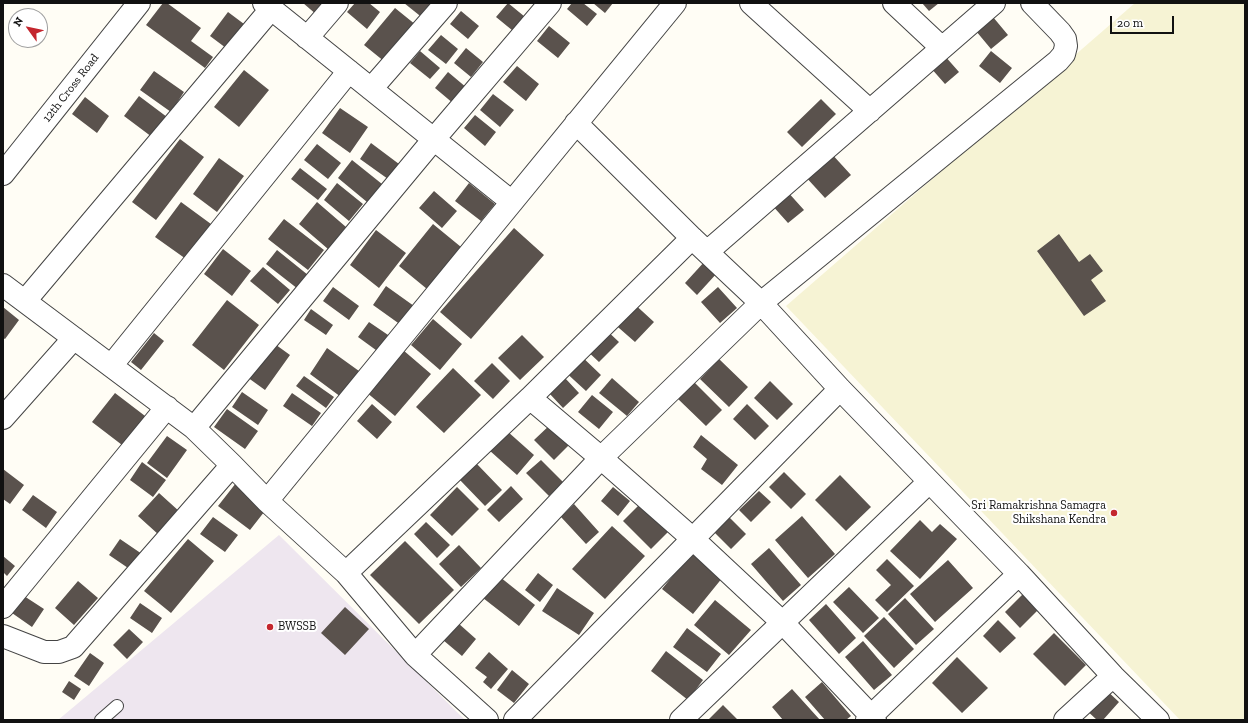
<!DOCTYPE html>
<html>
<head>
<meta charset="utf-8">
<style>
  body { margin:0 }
  #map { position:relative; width:1248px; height:723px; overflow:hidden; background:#fffdf5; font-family:"Zilla Slab",serif }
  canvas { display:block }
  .frame { position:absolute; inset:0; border:4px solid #111; pointer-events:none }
  .north { position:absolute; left:8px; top:8px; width:40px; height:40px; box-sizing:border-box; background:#fff; border:1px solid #a0a0a0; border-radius:50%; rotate:303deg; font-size:11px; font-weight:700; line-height:16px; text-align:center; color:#111 }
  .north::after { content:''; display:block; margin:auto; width:14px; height:18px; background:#c4262e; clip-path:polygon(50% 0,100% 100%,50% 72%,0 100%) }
  .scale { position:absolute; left:1110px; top:16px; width:64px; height:18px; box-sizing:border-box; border:2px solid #111; border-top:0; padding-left:5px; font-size:12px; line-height:14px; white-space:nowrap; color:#111; -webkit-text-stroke:3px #fff; paint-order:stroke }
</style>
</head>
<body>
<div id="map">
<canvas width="1248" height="723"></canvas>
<div class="frame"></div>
<div class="north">N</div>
<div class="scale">20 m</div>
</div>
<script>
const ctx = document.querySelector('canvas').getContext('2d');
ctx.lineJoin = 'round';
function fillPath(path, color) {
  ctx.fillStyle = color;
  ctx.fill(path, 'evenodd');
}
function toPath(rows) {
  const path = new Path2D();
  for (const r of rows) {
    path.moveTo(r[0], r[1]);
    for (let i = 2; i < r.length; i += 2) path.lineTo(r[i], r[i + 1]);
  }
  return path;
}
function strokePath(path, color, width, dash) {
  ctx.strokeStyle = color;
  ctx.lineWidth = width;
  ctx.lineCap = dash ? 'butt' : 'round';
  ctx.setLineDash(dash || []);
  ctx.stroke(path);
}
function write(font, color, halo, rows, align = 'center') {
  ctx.font = font + ' "Zilla Slab",serif';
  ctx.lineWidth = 4;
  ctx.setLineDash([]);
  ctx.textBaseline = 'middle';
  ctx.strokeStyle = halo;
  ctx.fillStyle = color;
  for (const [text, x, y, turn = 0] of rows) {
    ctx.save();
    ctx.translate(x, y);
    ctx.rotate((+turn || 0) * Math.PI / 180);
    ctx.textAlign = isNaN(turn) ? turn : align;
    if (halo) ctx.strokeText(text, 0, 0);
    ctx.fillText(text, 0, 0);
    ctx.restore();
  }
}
fillPath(toPath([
  [279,535,465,720,58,720]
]), '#eee6ef');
fillPath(toPath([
  [1135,3,1245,3,1245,720,1180,720,786,306]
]), '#f6f3d4');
fillPath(toPath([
  [163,3,167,3,201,28,191,41,213,57,205,68,146,25],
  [303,3,327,3,317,15],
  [355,3,369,3,380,12,367,29,347,12],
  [404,3,429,3,434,7,424,19],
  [508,3,530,21,518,35,496,17],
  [572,3,583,3,597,14,587,26,567,9],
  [593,3,613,3,605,13],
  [922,3,939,3,929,11],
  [395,8,416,25,385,62,364,45],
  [461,11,479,26,468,39,450,24],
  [228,12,248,27,230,51,210,36],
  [993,17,1008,35,991,49,976,31],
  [549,26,570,43,558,58,537,41],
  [441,35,458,49,446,64,428,50],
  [466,48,483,62,471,77,454,63],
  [420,51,440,68,430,79,410,63],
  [991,51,1012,68,1000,83,979,66],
  [944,55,959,72,945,84,930,67],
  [517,66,539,84,526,101,503,82],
  [244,70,269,90,239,127,214,107],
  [154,71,184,92,171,112,140,90],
  [448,72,467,88,454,104,435,88],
  [493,94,514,110,500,127,480,110],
  [139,96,167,117,152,137,124,116],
  [85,97,109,116,97,133,72,114],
  [821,99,836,114,802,147,787,132],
  [340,108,368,127,350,153,322,133],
  [475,115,496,132,485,146,464,128],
  [180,139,204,157,156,220,132,202],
  [371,143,399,164,388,179,360,159],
  [317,144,341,163,328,179,304,160],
  [830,152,851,175,825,198,804,175],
  [219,158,244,176,217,212,193,194],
  [352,160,382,184,367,202,338,178],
  [300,168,327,189,318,200,291,179],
  [337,183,363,204,349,221,324,200],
  [469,183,495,204,481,221,455,201],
  [786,190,804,210,788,223,771,204],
  [434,191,457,211,442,228,419,208],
  [181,202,211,224,186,259,155,237],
  [317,202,346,227,328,249,299,224],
  [284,219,324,250,308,270,268,239],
  [433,224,461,247,427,289,399,266],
  [514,228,544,255,471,339,440,312],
  [376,230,406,253,379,288,350,265],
  [1059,234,1079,262,1090,254,1103,271,1091,280,1106,301,1084,316,1037,251],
  [223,249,251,271,232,296,204,274],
  [277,250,308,275,298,289,266,264],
  [706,260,718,272,697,295,685,283],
  [263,267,290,290,278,304,250,281],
  [386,286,414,306,401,325,373,305],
  [333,287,359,306,349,320,323,301],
  [718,287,737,308,720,323,701,302],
  [227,300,259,325,224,370,192,345],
  [630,300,654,322,635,342,611,321],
  [3,307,19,320,5,339,3,338],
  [311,309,333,325,326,335,304,320],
  [433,319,462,344,440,370,411,345],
  [369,322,391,337,380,353,358,337],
  [603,327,619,342,599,362,584,348],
  [154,333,164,341,141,370,131,362],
  [522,335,544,357,520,380,498,358],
  [272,342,290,355,265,390,247,377],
  [327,348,359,371,341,397,310,374],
  [403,350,431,374,395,416,366,392],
  [577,352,601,375,586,391,562,369],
  [719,359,748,387,729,407,700,379],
  [492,363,510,381,493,399,474,381],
  [453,368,481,395,444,433,416,407],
  [304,376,334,397,326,408,296,386],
  [565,378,579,393,563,408,549,393],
  [612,378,639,402,627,416,599,393],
  [693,381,722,410,706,426,677,398],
  [770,381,793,404,777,420,754,398],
  [242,392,268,410,258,425,232,407],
  [115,393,149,419,126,448,92,422],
  [292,393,321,413,312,426,283,406],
  [592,395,613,412,599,429,578,412],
  [372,404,392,422,377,439,357,421],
  [747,404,769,426,755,440,733,419],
  [227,409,258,431,245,449,214,427],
  [552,423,571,443,554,460,534,440],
  [507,431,534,455,517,475,489,450],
  [701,435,738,465,722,485,701,469,707,459,693,447],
  [167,436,187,450,167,478,147,463],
  [541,460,563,482,549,496,526,473],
  [142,462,166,480,153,497,130,480],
  [476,463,502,490,485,506,459,479],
  [3,469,24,485,10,504,3,499],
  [784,472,806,494,791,509,769,487],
  [840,475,871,507,846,531,815,500],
  [236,483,268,507,250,530,218,506],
  [511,486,523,499,499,522,487,510],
  [457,487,479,509,452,536,430,515],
  [613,487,630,501,618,516,601,501],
  [759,491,771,502,751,522,739,510],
  [159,493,180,512,159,535,138,516],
  [33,495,57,512,46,528,22,510],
  [642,502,670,530,651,549,623,521],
  [574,504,599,532,586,544,561,517],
  [727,515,746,534,731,549,712,530],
  [802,516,835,554,808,578,775,540],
  [213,517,238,535,225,552,200,534],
  [920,520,932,532,940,524,957,539,920,579,890,551],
  [426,522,450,545,437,558,414,534],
  [612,526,645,556,605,599,572,569],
  [120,539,142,554,131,570,109,555],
  [188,539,214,561,171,613,144,591],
  [405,541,454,590,419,624,370,575],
  [459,545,481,568,461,587,439,564],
  [769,548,801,585,783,601,751,564],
  [692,552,723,577,693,614,662,589],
  [3,556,15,566,7,576,3,572],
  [887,559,914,586,887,612,875,600,891,585,876,570],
  [948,560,973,588,935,622,910,594],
  [538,573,553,585,540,602,525,590],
  [500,577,535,605,519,626,483,598],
  [78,581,98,598,74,625,55,608],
  [849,587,879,618,863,633,833,602],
  [557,588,594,613,579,635,542,611],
  [1027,590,1042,606,1020,628,1005,612],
  [24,596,44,609,32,627,12,613],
  [905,598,934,629,916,645,888,614],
  [715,600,751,630,729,655,694,625],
  [140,603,162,618,152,633,130,618],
  [826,604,856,638,839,654,809,620],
  [345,607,369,629,345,655,321,633],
  [884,617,914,649,894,668,864,636],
  [998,620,1016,638,1000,653,983,636],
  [458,623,476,639,462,656,443,640],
  [687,628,721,654,707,672,673,647],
  [129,629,143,642,127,659,113,645],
  [1054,633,1086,665,1065,686,1033,654],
  [863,641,892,675,874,690,845,657],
  [666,651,703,680,688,700,651,671],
  [489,652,508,669,491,689,483,682,487,677,475,668],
  [90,653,104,663,89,686,74,676],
  [957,657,988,688,962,713,932,683],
  [512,670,529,684,514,703,497,690],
  [69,681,81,689,74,700,62,692],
  [822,682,851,716,846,720,825,720,805,697],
  [1104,688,1119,702,1103,720,1097,720,1084,708],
  [792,689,820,720,783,720,772,707],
  [723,705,738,720,708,720]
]), '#5a524d');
const lane = toPath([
  [101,720,117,706]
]);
const street = toPath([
  [264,3,512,202],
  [751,3,870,111],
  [894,3,942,48],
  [307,38,337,3],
  [371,89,446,3],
  [576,123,692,238,761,303,840,389,1019,574,1113,676,1158,720],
  [3,174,139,3],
  [707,252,994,3],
  [3,285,194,428,232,465,267,501,346,573,530,398,601,458,693,539,783,623,875,720],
  [25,301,271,9],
  [111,366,349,71],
  [530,398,692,238],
  [3,418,74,338],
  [194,428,434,139,550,3],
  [267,501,675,3],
  [346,573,415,655,487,720],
  [3,607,167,407],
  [3,636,44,652,59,652,73,647,232,465],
  [415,655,601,458,761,303,1058,61,1064,54,1066,46,1065,39,1060,32,1032,3],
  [515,720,840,389],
  [681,720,929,482],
  [867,720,1019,574],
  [1065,720,1113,676]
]);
strokePath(lane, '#444', 14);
strokePath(street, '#444', 24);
strokePath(lane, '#fff', 12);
strokePath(street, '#fff', 22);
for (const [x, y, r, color] of [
  [1114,513,4,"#c4262e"],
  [270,627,4,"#c4262e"]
]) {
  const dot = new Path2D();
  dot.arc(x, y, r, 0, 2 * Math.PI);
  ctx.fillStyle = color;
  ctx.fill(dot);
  strokePath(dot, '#fff', 1.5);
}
write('12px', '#111', '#fff', [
  ["12th Cross Road",71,88,-52]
]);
write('12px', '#111', '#fff', [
  ["Sri Ramakrishna Samagra",1106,506],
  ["Shikshana Kendra",1106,520],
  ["BWSSB",278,627,"left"]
], 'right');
</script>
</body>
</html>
